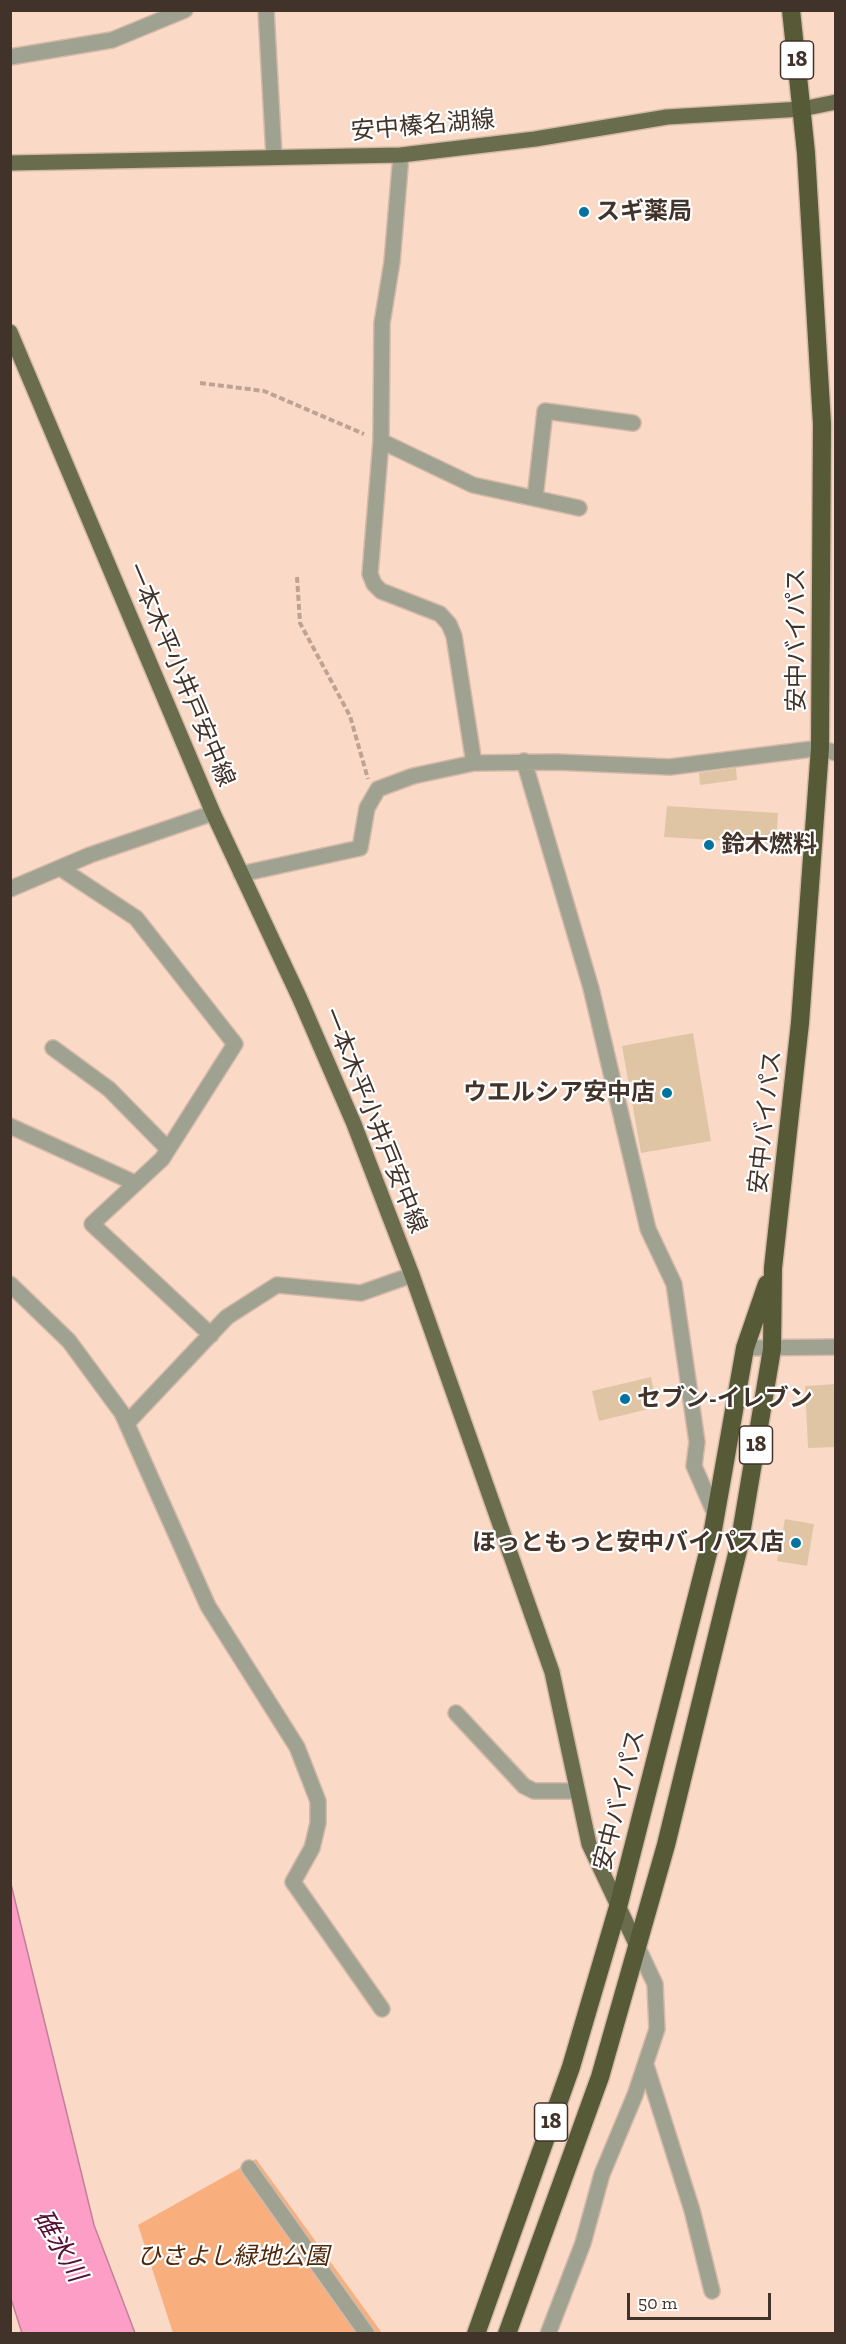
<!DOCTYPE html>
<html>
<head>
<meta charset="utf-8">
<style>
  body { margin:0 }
  #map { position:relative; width:846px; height:2344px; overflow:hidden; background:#fadac7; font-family:"Zilla Slab",serif }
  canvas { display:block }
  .frame { position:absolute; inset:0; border:12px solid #42332a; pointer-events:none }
  .scale { position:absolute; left:627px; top:2293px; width:144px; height:27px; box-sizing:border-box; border:3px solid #42332a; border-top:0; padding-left:8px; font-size:18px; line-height:21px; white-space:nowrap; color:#42332a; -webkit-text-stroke:4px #fff; paint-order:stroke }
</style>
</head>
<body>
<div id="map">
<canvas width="846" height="2344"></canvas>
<div class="frame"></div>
<div class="scale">50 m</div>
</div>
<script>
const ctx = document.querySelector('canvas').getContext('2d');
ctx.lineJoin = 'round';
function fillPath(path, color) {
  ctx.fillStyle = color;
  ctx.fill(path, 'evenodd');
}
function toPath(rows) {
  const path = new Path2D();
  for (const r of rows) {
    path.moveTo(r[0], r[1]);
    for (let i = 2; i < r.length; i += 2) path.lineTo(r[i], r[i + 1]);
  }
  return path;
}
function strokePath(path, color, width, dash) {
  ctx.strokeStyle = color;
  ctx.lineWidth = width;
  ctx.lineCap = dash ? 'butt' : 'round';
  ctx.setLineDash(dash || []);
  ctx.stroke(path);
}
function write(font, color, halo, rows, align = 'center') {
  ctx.font = font + ' "Zilla Slab","Noto Sans JP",serif';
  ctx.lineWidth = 4.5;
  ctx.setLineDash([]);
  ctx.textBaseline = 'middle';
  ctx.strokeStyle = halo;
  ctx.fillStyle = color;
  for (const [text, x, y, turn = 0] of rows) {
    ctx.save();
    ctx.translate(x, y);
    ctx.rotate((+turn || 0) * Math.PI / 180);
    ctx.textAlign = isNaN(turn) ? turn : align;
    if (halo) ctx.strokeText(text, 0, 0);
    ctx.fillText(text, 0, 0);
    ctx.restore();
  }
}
fillPath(toPath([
  [256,2159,382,2333,173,2333,138,2225]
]), '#f9ae7e');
const water = toPath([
  [10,1880,94,2225,135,2333,22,2333,11,2299,10,1880]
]);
fillPath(water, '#fc9ec6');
strokePath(water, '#c47e97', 1.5);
fillPath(toPath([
  [736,768,737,780,700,785,699,773],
  [667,806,778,813,776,844,664,837],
  [693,1033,711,1141,641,1153,622,1046],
  [651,1377,657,1407,599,1421,592,1391],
  [836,1384,836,1447,808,1448,805,1386],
  [785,1519,814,1524,807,1566,777,1561]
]), '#e0c5a4');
const minor = toPath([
  [266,10,274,156],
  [10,57,112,40,185,10],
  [401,155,392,262,382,323,381,441,370,574,374,584,381,591,440,614,449,624,454,636,474,763],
  [381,441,473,485,579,508],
  [535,498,545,411,633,423],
  [524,761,591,988,648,1229,674,1284,697,1442,694,1466,715,1514],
  [60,868,136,918,235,1044,162,1159,92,1224,211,1335],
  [241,874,360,848,367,808,378,789,413,776,474,763,556,762,670,767,820,748,836,753],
  [10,889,90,855,213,813],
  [53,1048,109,1089,168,1149],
  [10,1126,135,1183],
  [10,1284,69,1341,122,1413,208,1606,297,1747,318,1801,318,1823,312,1848,293,1882,382,2009],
  [745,1348,836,1347],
  [127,1423,227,1317,277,1285,361,1293,412,1275],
  [456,1713,524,1786,534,1791,577,1791],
  [646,2065,692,2210,712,2291],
  [249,2168,367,2334],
  [548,2334,583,2243,602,2174,635,2095,657,2029,655,1984,638,1948]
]);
const major = toPath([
  [10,163,401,155,535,139,667,117,802,109,836,102],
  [10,332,213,813,300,999,354,1124,412,1275,552,1672,589,1844,638,1948]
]);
const highway = toPath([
  [476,2334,571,2067,618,1907,711,1541,745,1348,767,1284],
  [507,2334,600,2077,666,1845,739,1546,772,1349,773,1268,800,1023,820,748,822,424,806,153,791,10]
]);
strokePath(minor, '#d5b9a8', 18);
strokePath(major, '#d5b9a8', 18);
strokePath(highway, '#d5b9a8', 21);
strokePath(toPath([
  [200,383,264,391,364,434],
  [297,577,300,623,350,716,368,779]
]), '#bea394', 4, [6, 3]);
strokePath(minor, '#a0a291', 15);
strokePath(major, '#696d4e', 15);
strokePath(highway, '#565a36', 18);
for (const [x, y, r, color] of [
  [584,212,6,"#01739e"],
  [709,845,6,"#01739e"],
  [667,1093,6,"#01739e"],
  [625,1399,6,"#01739e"],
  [796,1543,6,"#01739e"]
]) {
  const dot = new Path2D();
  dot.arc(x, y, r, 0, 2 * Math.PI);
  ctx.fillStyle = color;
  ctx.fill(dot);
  strokePath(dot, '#fff', 2);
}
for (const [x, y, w] of [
  [797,60,33],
  [756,1445,33],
  [551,2122,33]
]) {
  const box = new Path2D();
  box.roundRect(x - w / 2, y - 19, w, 38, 4.5);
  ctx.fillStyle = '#fff';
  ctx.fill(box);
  strokePath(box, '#42332a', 1.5);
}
write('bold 22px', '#42332a', null, [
  ["18",797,60],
  ["18",756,1445],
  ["18",551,2122]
]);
write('24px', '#42332a', '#fff', [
  ["安中榛名湖線",423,126,-5],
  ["安中バイパス",797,640,-90],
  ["一本木平小井戸安中線",180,675,67],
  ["一本木平小井戸安中線",374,1121,68],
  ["安中バイパス",766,1122,-84],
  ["安中バイパス",620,1800,-76]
]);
write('bold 24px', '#42332a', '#fff', [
  ["スギ薬局",596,212],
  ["鈴木燃料",721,845],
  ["ウエルシア安中店",655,1093,"right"],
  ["セブン-イレブン",637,1399],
  ["ほっともっと安中バイパス店",784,1543,"right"]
], 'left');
write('italic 24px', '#51290a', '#fff', [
  ["ひさよし緑地公園",233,2257]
]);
write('italic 26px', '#560f35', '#fff', [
  ["碓氷川",59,2246,60]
]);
</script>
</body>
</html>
